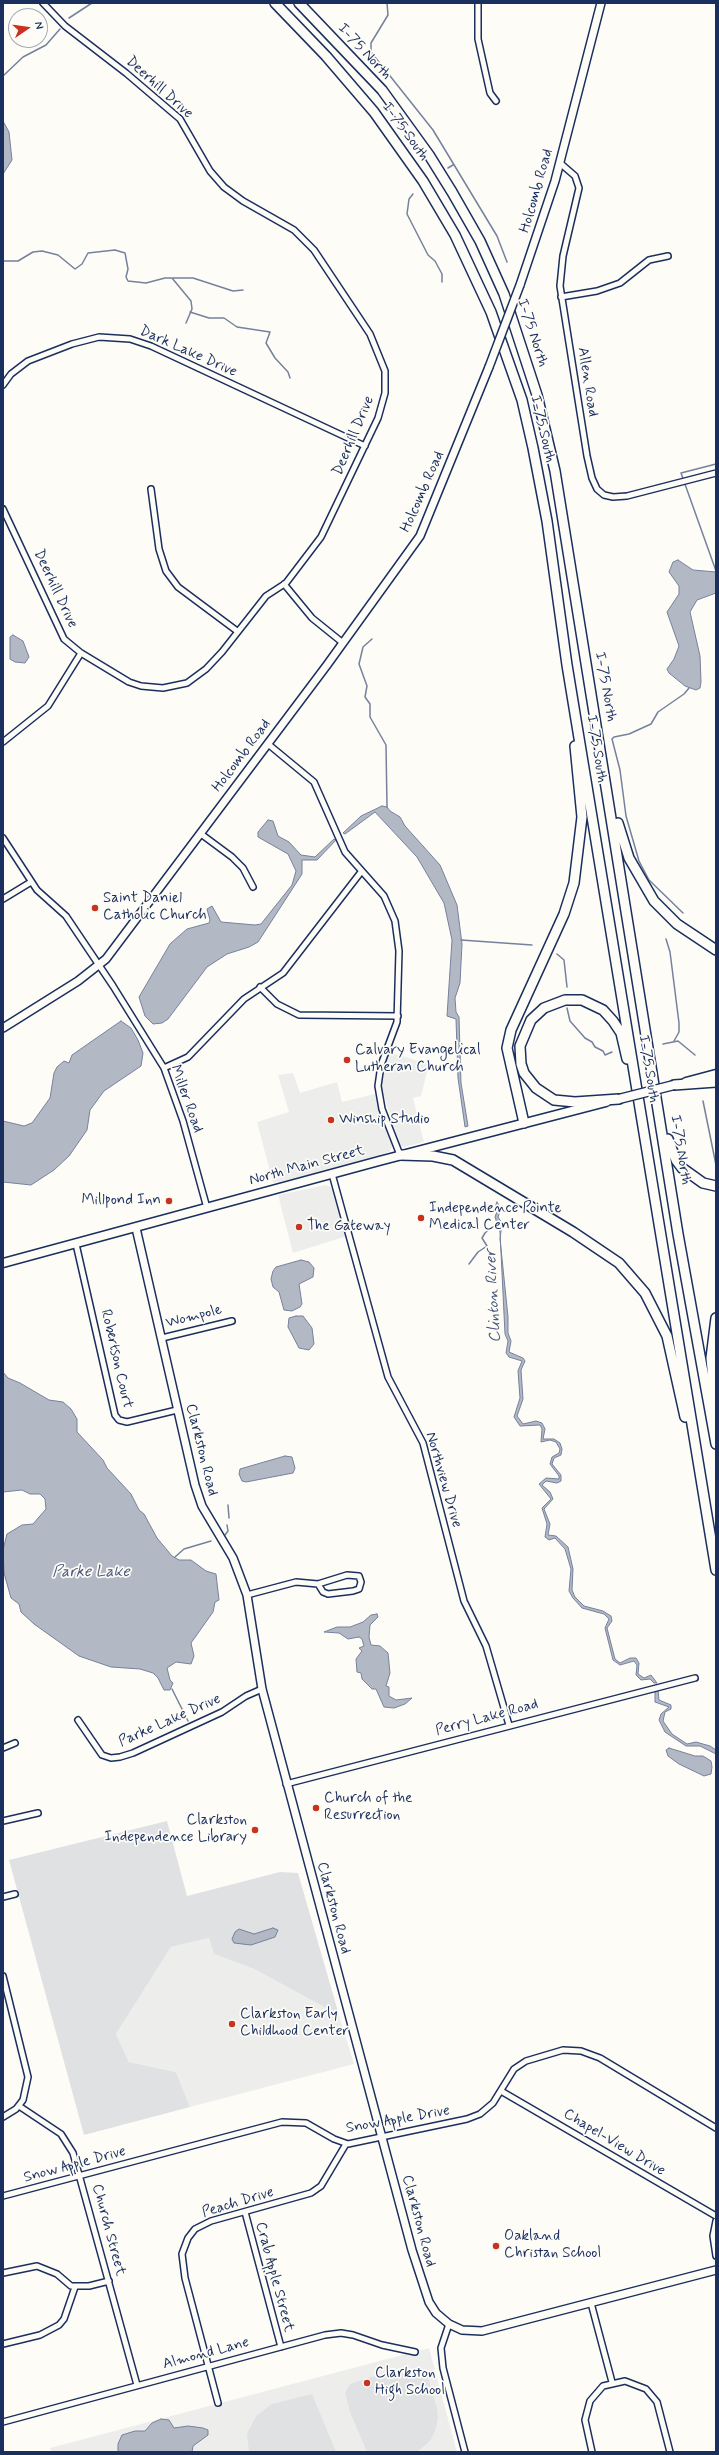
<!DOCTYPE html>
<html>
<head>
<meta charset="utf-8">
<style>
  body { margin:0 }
  #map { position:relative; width:719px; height:2455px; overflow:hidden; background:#fdfcf7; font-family:Mynerve,sans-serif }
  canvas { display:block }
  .frame { position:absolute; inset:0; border:4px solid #1b2f5e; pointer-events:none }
  .north { position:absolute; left:8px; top:8px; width:40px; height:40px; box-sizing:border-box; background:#fdfcf7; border:1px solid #a3aaba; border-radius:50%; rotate:77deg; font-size:11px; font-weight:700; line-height:16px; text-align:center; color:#1b2f5e }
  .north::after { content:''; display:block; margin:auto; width:14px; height:18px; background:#c8321e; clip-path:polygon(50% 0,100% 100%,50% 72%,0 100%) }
</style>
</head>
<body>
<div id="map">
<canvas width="719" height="2455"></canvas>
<div class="frame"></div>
<div class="north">N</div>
</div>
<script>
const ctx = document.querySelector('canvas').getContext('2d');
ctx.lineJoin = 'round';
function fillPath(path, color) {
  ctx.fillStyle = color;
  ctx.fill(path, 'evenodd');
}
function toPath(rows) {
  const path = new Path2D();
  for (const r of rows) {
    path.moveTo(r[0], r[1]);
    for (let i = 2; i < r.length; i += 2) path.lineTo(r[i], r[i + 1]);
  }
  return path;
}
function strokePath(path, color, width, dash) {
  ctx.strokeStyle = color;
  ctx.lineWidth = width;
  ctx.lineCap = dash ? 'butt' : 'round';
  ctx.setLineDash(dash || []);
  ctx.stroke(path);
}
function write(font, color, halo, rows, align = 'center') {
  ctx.font = font + ' Mynerve,sans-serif';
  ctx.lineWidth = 3.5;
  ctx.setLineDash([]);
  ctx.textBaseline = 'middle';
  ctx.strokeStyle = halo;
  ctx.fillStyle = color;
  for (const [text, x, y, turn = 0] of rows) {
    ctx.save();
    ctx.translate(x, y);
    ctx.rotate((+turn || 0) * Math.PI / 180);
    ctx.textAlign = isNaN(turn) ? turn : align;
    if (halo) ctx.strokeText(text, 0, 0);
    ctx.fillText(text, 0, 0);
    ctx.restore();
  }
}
fillPath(toPath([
  [389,1052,429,1064,421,1096,413,1098,424,1142,404,1147,400,1145,381,1087,384,1065],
  [293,1073,300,1093,337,1082,342,1102,375,1094,391,1140,392,1147,389,1152,311,1175,273,1183,257,1122,289,1112,278,1075],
  [326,1185,335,1189,347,1236,293,1253,278,1195],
  [209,1938,214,1954,254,1969,339,2015,354,2064,190,2107,176,2072,129,2062,116,2034,171,1947],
  [429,2348,457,2452,51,2452,50,2448]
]), '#edeeec');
fillPath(toPath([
  [167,1821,187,1896,280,1872,298,1873,339,2015,254,1969,214,1954,209,1938,171,1947,116,2034,129,2062,176,2072,190,2107,84,2135,9,1860],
  [426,2370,437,2408,438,2419,435,2431,430,2441,417,2452,367,2452,350,2412,345,2393,350,2384,371,2377],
  [312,2394,336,2452,249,2452,247,2434,256,2416,272,2404]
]), '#e0e1e3');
const water = toPath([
  [3,121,9,132,12,160,3,174,3,121],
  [678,560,693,570,716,572,716,593,697,600,690,612,700,656,701,682,700,688,696,690,685,686,669,673,667,669,674,659,679,646,667,612,679,594,679,586,669,572,673,562,678,560],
  [13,635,23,641,29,657,25,663,15,662,10,659,10,637,13,635],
  [382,806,387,807,390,811,400,817,405,826,440,865,457,905,462,944,460,983,455,998,456,1012,459,1017,461,1083,468,1126,465,1127,458,1078,456,1019,447,1016,452,940,444,903,417,857,375,812,345,834,343,833,361,816,382,806],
  [268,820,273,821,278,836,289,842,301,855,315,857,334,839,336,840,317,860,302,860,302,874,258,942,249,947,227,954,207,967,168,1019,162,1023,153,1024,145,1016,139,997,170,944,187,929,209,923,210,920,207,909,212,906,221,922,255,925,261,924,292,885,296,871,288,854,258,837,258,832,268,820],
  [121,1021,131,1028,138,1040,143,1053,141,1066,104,1091,90,1110,87,1130,69,1156,54,1170,31,1185,3,1182,3,1121,24,1126,32,1123,50,1098,54,1073,57,1067,64,1061,69,1063,72,1055,121,1021],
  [497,1202,501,1209,498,1217,502,1223,500,1239,508,1317,508,1333,511,1341,509,1352,523,1358,525,1361,521,1370,523,1399,517,1416,523,1424,536,1421,542,1423,545,1429,543,1439,554,1439,560,1443,562,1449,561,1455,554,1458,552,1464,561,1475,561,1481,557,1483,546,1481,542,1485,550,1492,553,1499,544,1509,550,1524,548,1535,556,1536,568,1547,573,1569,572,1590,575,1597,584,1606,603,1611,611,1616,612,1621,607,1628,615,1659,620,1663,630,1658,636,1658,639,1663,638,1674,644,1678,651,1675,657,1683,654,1683,650,1679,641,1680,636,1675,637,1665,634,1661,620,1665,613,1660,605,1628,609,1619,604,1614,582,1608,573,1598,569,1591,571,1569,565,1549,555,1538,549,1540,545,1537,547,1524,542,1508,551,1499,539,1484,546,1478,559,1479,559,1476,550,1464,552,1457,559,1453,560,1449,556,1442,550,1440,541,1442,542,1429,540,1425,520,1426,514,1417,520,1398,518,1371,522,1361,509,1357,506,1353,508,1341,505,1334,500,1232,495,1217,498,1209,495,1207,497,1202],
  [301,1260,309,1262,314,1268,313,1277,299,1284,302,1304,300,1307,292,1311,284,1310,279,1292,273,1287,271,1279,273,1271,276,1267,301,1260],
  [296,1316,303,1316,312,1328,314,1344,309,1350,299,1348,288,1327,289,1318,296,1316],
  [3,1372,8,1378,20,1383,49,1400,63,1402,71,1409,77,1419,77,1432,103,1460,107,1468,131,1494,139,1510,144,1514,157,1538,172,1556,179,1560,191,1560,206,1571,216,1574,219,1600,215,1602,213,1612,191,1643,194,1656,191,1664,176,1662,167,1668,170,1680,173,1683,170,1690,164,1690,158,1678,153,1673,140,1669,111,1667,79,1656,34,1624,21,1612,19,1604,11,1598,4,1573,3,1550,7,1534,22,1525,33,1524,46,1509,45,1499,40,1494,30,1494,22,1490,3,1492,3,1372],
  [285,1456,292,1457,295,1468,293,1473,246,1482,242,1481,239,1474,240,1469,285,1456],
  [377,1614,378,1617,370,1625,369,1637,371,1645,380,1646,388,1653,390,1673,386,1686,389,1687,389,1696,396,1700,412,1698,405,1704,394,1708,384,1707,376,1689,372,1689,362,1679,361,1673,357,1672,356,1659,362,1651,359,1648,364,1646,362,1639,359,1637,348,1639,339,1633,324,1632,337,1627,350,1627,363,1622,371,1615,377,1614],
  [655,1690,658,1690,659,1700,671,1705,671,1709,665,1712,663,1721,672,1734,687,1744,696,1742,710,1746,716,1750,716,1754,700,1746,686,1746,665,1732,659,1720,661,1714,669,1707,655,1702,655,1690],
  [669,1748,695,1756,703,1756,711,1761,712,1767,711,1774,704,1776,679,1764,668,1756,666,1750,669,1748],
  [273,1928,278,1930,275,1937,251,1945,234,1943,232,1939,235,1932,239,1929,254,1934,273,1928],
  [161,2419,169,2420,174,2428,188,2426,203,2428,208,2430,208,2435,193,2446,192,2452,118,2452,118,2444,122,2435,135,2431,145,2431,152,2423,161,2419]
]);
fillPath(water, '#b3b8c5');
strokePath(water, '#76819c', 1);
strokePath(toPath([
  [387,3,388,15,371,43,371,52,433,130,497,236,507,262],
  [69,18,92,3],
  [3,76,23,57,46,45,60,29],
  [448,168,453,165],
  [413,194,409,199,407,214,428,255,435,261,442,274,442,282],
  [3,261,18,261,33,252,42,251,58,255,75,269,82,264,88,253,115,250,125,253,128,269,126,277,128,281,146,283,165,278,193,278,233,291,243,290],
  [172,278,191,301,192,309,186,323],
  [190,312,209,318,224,318,237,327,270,332,266,343,275,358,288,372,290,378],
  [716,464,681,473,716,571],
  [372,639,363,647,359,664,367,686,365,697,370,704,370,717,386,745,387,807],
  [683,913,649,880,639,861,626,816,620,770,612,739,614,737,629,734,651,724,658,712,684,694,689,688],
  [666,939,670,952,679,1023,679,1032,674,1041],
  [461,940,532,945],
  [557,954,564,960,567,987],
  [567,1008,570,1021,585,1038,592,1042,595,1047,603,1051,605,1055,612,1052],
  [663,1044,678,1041,695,1055],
  [703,1101,716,1165],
  [469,1264,478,1252,487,1246,482,1238,485,1233,498,1222],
  [228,1505,229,1518],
  [225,1535,228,1531,227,1525],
  [175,1557,184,1549,211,1541],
  [172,1689,188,1721]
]), '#76819c', 1.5);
const street = toPath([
  [478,3,478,39,490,93,496,101],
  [560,163,575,176,579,188,563,256,560,286,587,456,592,478,597,489,604,495,613,497,627,496,716,473],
  [561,297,597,291,620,283,649,260,668,256],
  [3,385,11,374,28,361,72,344,99,337,130,339,151,346,365,446],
  [151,489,159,549,166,571,178,587,237,631],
  [3,509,64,639,81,653,129,682,141,686,163,688,187,683,206,669,222,652,266,596,286,583,321,537,378,418,385,393,385,371,370,334,314,250,294,230,243,201,224,187,210,171,180,119,126,73,65,26,43,3],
  [284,584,312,618,343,643],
  [3,742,48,706,81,653],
  [268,744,314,782,345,852,384,896,395,921,399,951,397,1022,381,1065,378,1086,382,1109,400,1155],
  [201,834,232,857,243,868,253,887],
  [3,838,37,890,66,916,113,986,164,1068,183,1121,207,1208],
  [3,899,31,882],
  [260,987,277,1004,299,1015,398,1016],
  [164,1068,188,1057,244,999,283,973,361,872],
  [332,1174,388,1377,423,1443,464,1601,486,1646,509,1725],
  [76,1244,115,1415,119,1420,127,1422,177,1410],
  [162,1338,232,1321],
  [247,1595,296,1582,318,1584,347,1575,359,1576,361,1582,359,1589,353,1591,328,1594,323,1592,318,1584],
  [78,1720,102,1755,111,1758,120,1757,133,1753,222,1712,246,1696,262,1689],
  [3,1748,15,1743],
  [286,1784,695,1678],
  [3,1821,38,1813],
  [3,1897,15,1894],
  [3,1976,28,2077,23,2100,16,2109,3,2117],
  [501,2091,716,2216],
  [19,2106,61,2134,73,2153,137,2385],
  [3,2196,282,2122,306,2123,334,2139,348,2144,467,2119,480,2114,493,2103,514,2069,526,2061,563,2050,581,2051,600,2058,716,2128],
  [245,2212,281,2347],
  [716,2221,713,2236,716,2256],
  [3,2273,37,2266,57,2274,71,2286,89,2286,109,2281],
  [591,2303,612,2382],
  [449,2324,441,2348,443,2368,465,2452],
  [3,2344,40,2335,59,2325,64,2319,75,2287],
  [218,2403,185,2278,182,2254,188,2238,195,2229,211,2221,311,2193,321,2186,346,2144],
  [3,2422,325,2335,341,2333,353,2335,382,2345,415,2352],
  [592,2452,585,2420,590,2401,603,2386,625,2381,646,2389,657,2402,670,2452]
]);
const secondary = toPath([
  [520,285,555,181,601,3],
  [3,1028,78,981,106,959,327,665,420,536,489,367],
  [136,1228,195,1485,202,1506,233,1558,247,1595,262,1689,412,2250,429,2302,436,2313,449,2324,462,2330,482,2331,716,2270]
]);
const primary = toPath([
  [686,1082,716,1074],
  [3,1263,379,1161,606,1102]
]);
const highway = toPath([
  [275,3,326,56,374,112,423,181,455,235,491,312,522,400,533,448,547,521,567,665,716,1570],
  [299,3,382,90,429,155,452,192,480,241,504,294,537,395,555,471,678,1234,716,1444],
  [618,823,629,858,654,901,677,924,716,950],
  [674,1085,716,1082],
  [619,1099,575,1102,554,1100,536,1088,524,1073,521,1064,520,1046,531,1020,544,1008,565,1000,582,1000,603,1010,613,1021,621,1033,627,1059],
  [524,1123,507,1048,511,1030,564,914,574,883,582,817,575,746],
  [668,1139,676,1160,682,1168,703,1183,716,1186],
  [400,1155,433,1156,453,1160,573,1232,619,1263,645,1293,667,1336,685,1417],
  [716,1318,711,1358,716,1412]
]);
strokePath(street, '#1b2f5e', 8);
strokePath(secondary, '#1b2f5e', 10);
strokePath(primary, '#1b2f5e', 11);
strokePath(highway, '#1b2f5e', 12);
strokePath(street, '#fdfcf7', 5);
strokePath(secondary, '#fdfcf7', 7);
strokePath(primary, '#fdfcf7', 8);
strokePath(highway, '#fdfcf7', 9);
const secondaryBridge = toPath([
  [489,367,520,285]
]);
const primaryBridge = toPath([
  [619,1099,674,1085]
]);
strokePath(secondaryBridge, '#1b2f5e', 10, []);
strokePath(primaryBridge, '#1b2f5e', 11, []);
strokePath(secondaryBridge, '#fdfcf7', 7);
strokePath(primaryBridge, '#fdfcf7', 8);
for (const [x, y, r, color] of [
  [95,908,4,"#c8321e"],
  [347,1060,4,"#c8321e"],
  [331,1120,4,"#c8321e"],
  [169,1201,4,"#c8321e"],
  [421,1218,4,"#c8321e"],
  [299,1227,4,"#c8321e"],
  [316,1808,4,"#c8321e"],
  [255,1830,4,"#c8321e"],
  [232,2024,4,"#c8321e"],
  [496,2246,4,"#c8321e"],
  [367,2383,4,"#c8321e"]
]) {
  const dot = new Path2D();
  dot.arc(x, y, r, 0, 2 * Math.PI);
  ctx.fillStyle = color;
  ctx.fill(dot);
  strokePath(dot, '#fdfcf7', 1.5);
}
write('15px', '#1b2f5e', '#fdfcf7', [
  ["I-75 North",364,52,47],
  ["Deerhill Drive",159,88,42],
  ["I-75 South",405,132,54],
  ["Holcomb Road",537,191,-74],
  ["I-75 North",532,333,72],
  ["Dark Lake Drive",188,352,24],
  ["Allen Road",587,382,81],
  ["I-75 South",542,429,77],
  ["Deerhill Drive",354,436,-67],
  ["Holcomb Road",423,492,-66],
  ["Deerhill Drive",55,589,65],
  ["I-75 North",605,687,80],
  ["I-75 South",596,749,81],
  ["Holcomb Road",242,756,-53],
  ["I-75 South",648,1069,81],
  ["Miller Road",186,1099,70],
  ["I-75 North",680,1150,81],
  ["North Main Street",307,1166,-15],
  ["Wompole",194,1317,-14],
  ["Robertson Court",116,1359,77],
  ["Clarkston Road",201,1450,76],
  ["Northview Drive",443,1480,74],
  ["Perry Lake Road",487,1718,-15],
  ["Parke Lake Drive",170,1721,-24],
  ["Clarkston Road",333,1908,75],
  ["Snow Apple Drive",398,2120,-10],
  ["Chapel-View Drive",614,2143,31],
  ["Snow Apple Drive",75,2165,-15],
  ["Peach Drive",238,2203,-17],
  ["Clarkston Road",418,2221,75],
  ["Church Street",108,2230,75],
  ["Crab Apple Street",274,2277,75],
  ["Almond Lane",206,2354,-15]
]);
write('15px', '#1b2f5e', '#fdfcf7', [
  ["Saint Daniel",103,899],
  ["Catholic Church",103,916],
  ["Calvary Evangelical",355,1051],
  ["Lutheran Church",355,1068],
  ["Winship Studio",339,1120],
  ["Millpond Inn",161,1201,"right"],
  ["Independence Pointe",429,1209],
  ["Medical Center",429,1226],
  ["The Gateway",307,1227],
  ["Church of the",324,1799],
  ["Resurrection",324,1816],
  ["Clarkston",247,1821,"right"],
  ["Independence Library",247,1838,"right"],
  ["Clarkston Early",240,2015],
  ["Childhood Center",240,2032],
  ["Oakland",504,2237],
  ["Christan School",504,2254],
  ["Clarkston",375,2374],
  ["High School",375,2391]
], 'left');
write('italic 16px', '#49587d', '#fdfcf7', [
  ["Clinton River",494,1296,-93],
  ["Parke Lake",91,1573]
]);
</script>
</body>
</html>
